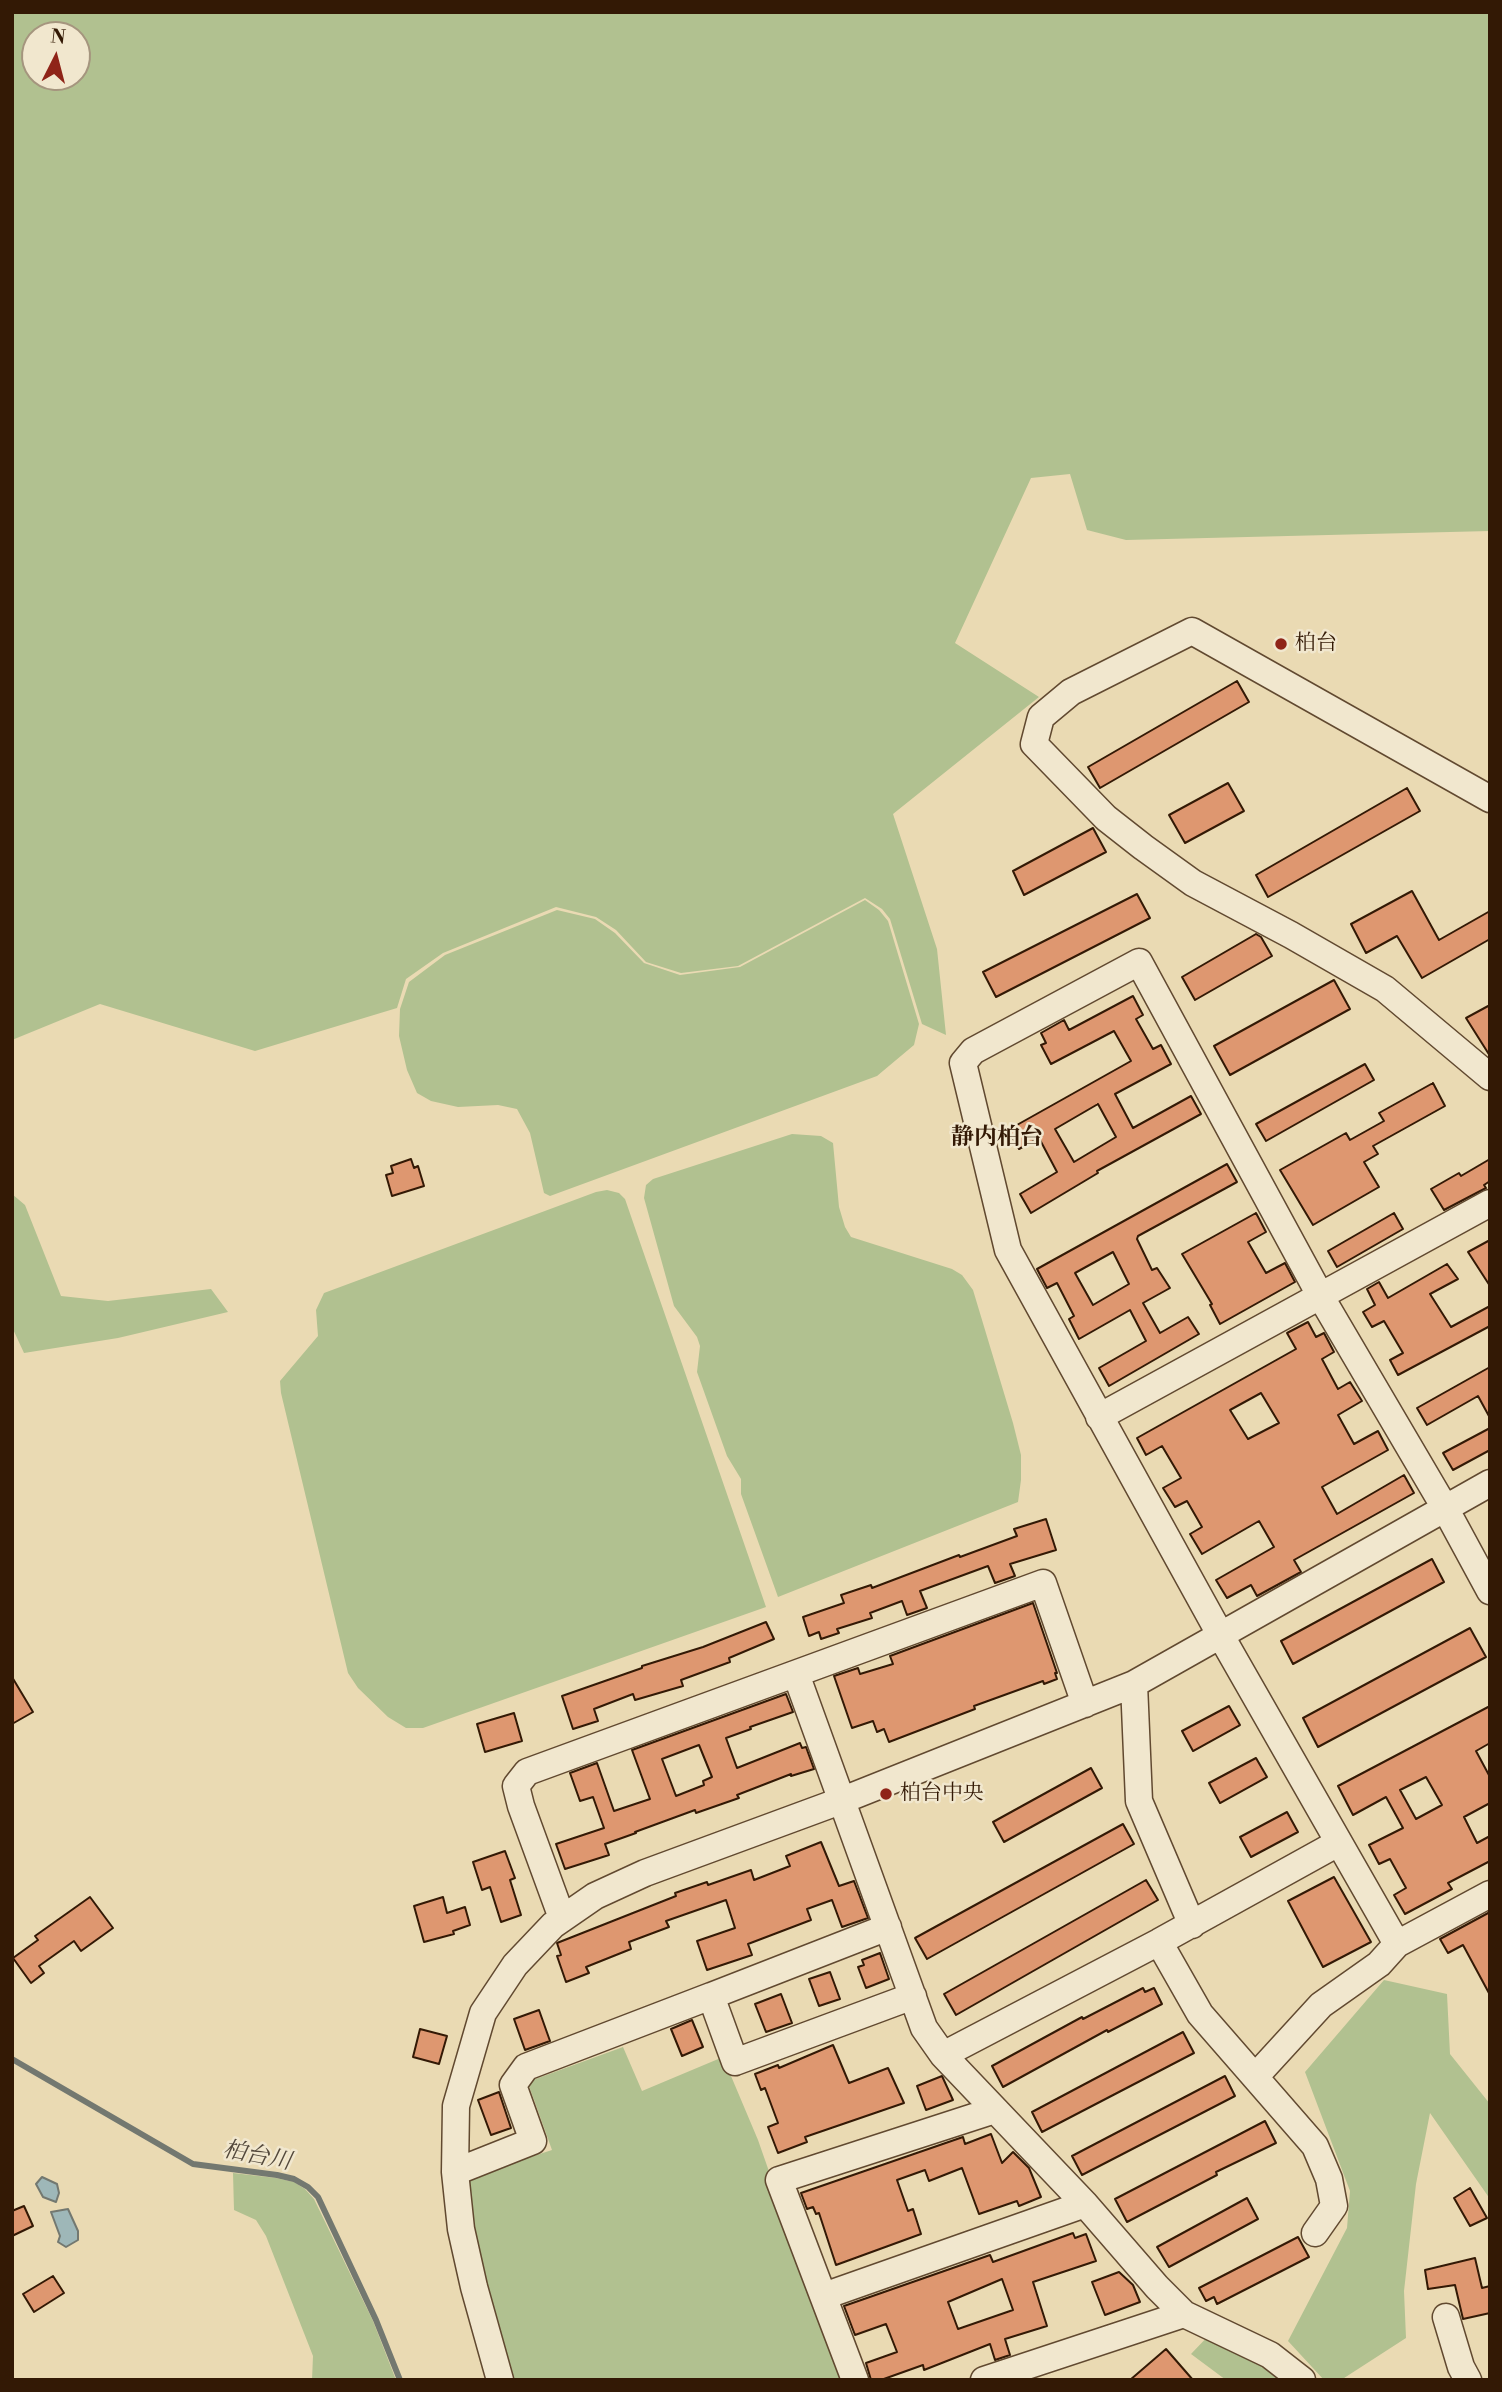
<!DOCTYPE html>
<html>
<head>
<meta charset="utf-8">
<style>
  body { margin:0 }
  #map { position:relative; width:1502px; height:2392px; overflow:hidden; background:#eadab3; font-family:"Libre Bodoni",serif }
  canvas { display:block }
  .frame { position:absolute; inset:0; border:14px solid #331905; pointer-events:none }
  .north { position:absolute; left:21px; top:21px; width:70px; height:70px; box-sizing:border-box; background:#f1e7ce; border:2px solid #a5957e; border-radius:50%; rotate:6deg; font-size:19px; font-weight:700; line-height:28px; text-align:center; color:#331905 }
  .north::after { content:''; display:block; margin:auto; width:24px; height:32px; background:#8f2418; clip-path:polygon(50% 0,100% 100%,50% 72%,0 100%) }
</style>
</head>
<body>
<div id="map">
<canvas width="1502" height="2392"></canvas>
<div class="frame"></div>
<div class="north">N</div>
</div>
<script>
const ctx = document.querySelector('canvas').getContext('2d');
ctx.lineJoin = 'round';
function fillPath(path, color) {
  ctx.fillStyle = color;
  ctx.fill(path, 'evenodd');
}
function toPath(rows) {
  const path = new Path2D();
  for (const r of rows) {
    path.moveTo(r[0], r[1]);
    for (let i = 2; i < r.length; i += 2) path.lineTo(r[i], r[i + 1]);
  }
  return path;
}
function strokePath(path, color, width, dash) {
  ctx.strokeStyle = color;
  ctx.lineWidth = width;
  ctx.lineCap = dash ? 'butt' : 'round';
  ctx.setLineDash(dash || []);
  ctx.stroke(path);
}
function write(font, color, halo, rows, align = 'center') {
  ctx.font = font + ' "Libre Bodoni","Noto Serif JP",serif';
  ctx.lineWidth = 5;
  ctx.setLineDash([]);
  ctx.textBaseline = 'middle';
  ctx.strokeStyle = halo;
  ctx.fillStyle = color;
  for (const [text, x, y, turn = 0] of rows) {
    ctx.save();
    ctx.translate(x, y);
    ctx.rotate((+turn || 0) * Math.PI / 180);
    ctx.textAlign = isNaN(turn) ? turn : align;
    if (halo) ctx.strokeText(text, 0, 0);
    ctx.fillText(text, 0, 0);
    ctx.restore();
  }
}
fillPath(toPath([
  [12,12,1490,12,1490,531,1126,540,1087,530,1070,474,1031,478,955,643,1039,697,893,814,937,949,946,1035,922,1024,890,919,882,909,865,898,738,966,681,973,646,962,616,930,596,917,556,907,443,953,406,979,397,1008,255,1051,100,1004,12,1040],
  [77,35,77,77,35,77,35,35],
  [865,900,879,910,888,921,919,1024,914,1045,877,1076,550,1196,544,1193,530,1133,517,1109,498,1105,458,1107,431,1101,417,1093,407,1070,399,1036,400,1009,409,982,445,955,557,910,595,919,615,933,644,963,680,975,740,967],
  [792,1134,821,1136,833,1143,839,1207,845,1227,851,1237,952,1269,962,1275,973,1290,1013,1423,1021,1455,1021,1480,1018,1502,778,1597,741,1494,741,1479,727,1456,697,1372,700,1346,697,1337,674,1306,644,1198,646,1185,653,1179],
  [607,1190,619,1193,625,1199,766,1607,423,1728,406,1728,388,1717,358,1688,348,1673,281,1393,280,1381,318,1336,316,1310,324,1293,596,1192],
  [12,1194,25,1205,61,1296,108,1301,211,1289,228,1312,118,1338,24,1353,12,1327],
  [1384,1980,1447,1994,1450,2054,1490,2104,1490,2199,1430,2113,1416,2184,1404,2291,1406,2338,1341,2380,1324,2380,1288,2341,1347,2228,1350,2191,1305,2072],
  [623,2047,642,2091,723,2057,758,2140,842,2380,510,2380,466,2219,469,2177,552,2150,529,2086,530,2081],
  [233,2173,276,2178,294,2182,305,2189,314,2199,373,2321,396,2380,312,2380,313,2356,266,2236,256,2220,234,2210],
  [1212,2332,1287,2380,1226,2380,1191,2354]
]), '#b1c190');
const water = toPath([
  [42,2177,57,2184,59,2193,56,2202,43,2197,36,2184,42,2177],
  [68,2209,78,2231,78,2240,66,2247,58,2242,60,2236,51,2212,68,2209]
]);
fillPath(water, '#9eb7b8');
strokePath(water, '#737870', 2);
strokePath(toPath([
  [12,2059,193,2164,277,2175,294,2179,308,2187,318,2197,376,2320,400,2380]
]), '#737870', 6);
const building = toPath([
  [1237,681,1249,702,1100,788,1088,767,1237,681],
  [1228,783,1244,811,1185,843,1169,815,1228,783],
  [1407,788,1420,811,1268,897,1256,875,1407,788],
  [1093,828,1106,852,1024,895,1013,871,1093,828],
  [1412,891,1439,940,1490,911,1490,939,1422,978,1397,936,1366,953,1351,924,1412,891],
  [1137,894,1150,918,996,997,983,972,1137,894],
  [1256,934,1261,937,1272,956,1195,1000,1182,977,1256,934],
  [1334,980,1350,1009,1230,1075,1214,1046,1334,980],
  [1133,996,1143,1015,1136,1019,1153,1049,1161,1045,1171,1064,1115,1094,1133,1128,1191,1096,1201,1114,1097,1171,1098,1173,1031,1213,1020,1194,1057,1172,1039,1138,1019,1149,1008,1130,1131,1061,1114,1031,1051,1064,1041,1045,1046,1043,1041,1033,1064,1020,1069,1030,1133,996],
  [1098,1104,1116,1137,1074,1162,1055,1129,1098,1104],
  [1490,1005,1490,1056,1466,1018,1490,1005],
  [1365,1064,1374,1080,1266,1141,1256,1124,1365,1064],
  [1433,1083,1445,1106,1373,1146,1378,1154,1364,1162,1379,1187,1313,1225,1280,1170,1346,1133,1350,1140,1384,1121,1379,1113,1433,1083],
  [411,1159,414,1168,418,1166,424,1186,392,1196,386,1175,393,1173,391,1166,411,1159],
  [1490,1159,1490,1181,1484,1185,1486,1188,1444,1210,1431,1189,1459,1173,1461,1176,1490,1159],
  [1227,1164,1237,1182,1138,1236,1137,1239,1152,1270,1157,1268,1170,1288,1143,1303,1160,1333,1188,1317,1199,1334,1109,1386,1099,1368,1146,1341,1130,1310,1079,1339,1069,1319,1074,1316,1057,1283,1047,1288,1037,1269,1227,1164],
  [1113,1252,1129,1284,1093,1305,1075,1273,1113,1252],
  [1256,1213,1266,1232,1248,1242,1266,1273,1285,1263,1295,1282,1220,1324,1210,1305,1212,1304,1182,1254,1256,1213],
  [1394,1213,1403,1229,1337,1267,1328,1251,1394,1213],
  [1490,1240,1490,1286,1468,1252,1490,1240],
  [1447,1264,1458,1279,1430,1294,1451,1327,1490,1306,1490,1326,1398,1375,1390,1360,1403,1353,1384,1321,1372,1327,1363,1312,1375,1305,1367,1289,1379,1282,1388,1298,1447,1264],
  [1308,1322,1316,1337,1324,1333,1334,1352,1322,1359,1338,1389,1350,1382,1362,1401,1338,1415,1354,1444,1378,1431,1388,1450,1322,1487,1337,1514,1404,1475,1414,1493,1294,1560,1301,1572,1257,1596,1251,1585,1227,1598,1216,1580,1274,1547,1259,1521,1202,1554,1190,1534,1202,1527,1187,1501,1175,1507,1163,1488,1181,1478,1162,1446,1146,1455,1137,1438,1296,1349,1287,1333,1308,1322],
  [1261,1393,1279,1423,1248,1439,1230,1410,1261,1393],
  [1490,1367,1490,1418,1478,1396,1427,1425,1417,1408,1490,1367],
  [1490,1428,1490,1450,1453,1470,1443,1453,1490,1428],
  [1046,1519,1056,1550,1010,1564,1015,1576,995,1583,988,1566,920,1591,927,1608,907,1615,902,1601,870,1613,872,1618,837,1629,839,1633,821,1639,819,1632,809,1636,803,1617,844,1603,841,1595,871,1585,872,1588,959,1555,960,1557,1017,1536,1014,1529,1046,1519],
  [1432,1559,1444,1582,1293,1664,1281,1641,1432,1559],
  [1033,1603,1057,1673,1055,1673,1057,1679,1044,1684,1043,1681,974,1706,975,1709,889,1742,884,1729,877,1732,873,1721,852,1728,834,1676,858,1668,860,1674,893,1664,890,1656,1033,1603],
  [766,1622,774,1639,729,1658,730,1662,681,1680,683,1686,635,1700,633,1694,594,1709,598,1721,573,1729,562,1696,642,1668,642,1666,703,1647,766,1622],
  [1470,1628,1486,1657,1318,1747,1303,1718,1470,1628],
  [12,1677,33,1712,12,1724,12,1677],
  [786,1694,793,1712,750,1727,751,1729,726,1738,737,1768,800,1743,802,1748,806,1747,814,1769,791,1776,791,1774,737,1795,739,1798,696,1813,695,1810,635,1832,636,1833,605,1844,609,1855,565,1869,556,1844,604,1828,593,1797,580,1801,570,1773,597,1763,614,1811,650,1799,632,1750,786,1694],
  [699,1745,712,1777,703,1781,704,1785,676,1796,662,1759,699,1745],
  [1229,1706,1240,1725,1193,1751,1182,1731,1229,1706],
  [1490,1706,1490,1743,1476,1751,1490,1777,1490,1803,1464,1817,1477,1843,1490,1836,1490,1861,1448,1883,1452,1889,1405,1914,1394,1895,1406,1888,1390,1859,1379,1864,1369,1845,1403,1828,1386,1797,1353,1815,1338,1786,1490,1706],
  [1426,1777,1442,1805,1416,1819,1400,1790,1426,1777],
  [514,1713,522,1741,485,1752,477,1724,514,1713],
  [1256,1758,1267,1777,1220,1803,1209,1783,1256,1758],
  [1091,1768,1102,1788,1004,1842,993,1822,1091,1768],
  [1287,1812,1298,1832,1251,1857,1240,1837,1287,1812],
  [1123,1824,1134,1844,927,1959,915,1938,1123,1824],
  [821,1842,839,1886,854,1881,868,1918,842,1927,832,1900,807,1909,811,1920,748,1944,752,1955,707,1970,697,1941,735,1928,726,1900,666,1921,669,1927,629,1942,631,1949,586,1967,589,1973,566,1982,557,1956,561,1955,557,1943,676,1896,675,1893,707,1882,708,1885,751,1870,754,1880,790,1866,786,1856,821,1842],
  [505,1851,515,1878,510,1880,521,1915,501,1922,490,1887,482,1890,473,1862,505,1851],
  [1334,1877,1371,1942,1323,1967,1288,1901,1334,1877],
  [1146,1880,1158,1900,956,2015,944,1994,1146,1880],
  [90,1897,113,1928,81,1951,74,1941,39,1966,44,1973,31,1983,13,1958,38,1940,35,1936,90,1897],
  [443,1897,447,1913,465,1907,470,1925,453,1931,454,1934,424,1942,414,1906,443,1897],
  [1490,1912,1490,1995,1463,1945,1448,1953,1440,1939,1490,1912],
  [880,1953,889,1979,866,1988,858,1967,864,1965,862,1960,880,1953],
  [830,1972,840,1999,819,2006,809,1979,830,1972],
  [1143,1988,1145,1992,1154,1988,1162,2004,1108,2032,1107,2030,1003,2087,992,2066,1082,2017,1083,2019,1143,1988],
  [781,1994,792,2023,766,2032,755,2004,781,1994],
  [539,2010,550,2041,525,2050,514,2019,539,2010],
  [692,2020,703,2047,682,2056,671,2029,692,2020],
  [420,2029,447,2036,439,2064,413,2057,420,2029],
  [1183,2032,1194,2053,1042,2132,1032,2112,1183,2032],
  [833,2045,849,2083,888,2068,904,2103,805,2137,807,2142,778,2153,768,2127,778,2123,765,2088,761,2090,755,2074,778,2065,779,2068,833,2045],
  [942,2076,953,2100,926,2110,917,2086,942,2076],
  [1225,2076,1235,2096,1082,2175,1072,2156,1225,2076],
  [499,2092,511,2128,491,2135,478,2100,499,2092],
  [1265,2121,1276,2143,1216,2172,1217,2175,1127,2222,1115,2199,1265,2121],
  [991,2134,1002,2163,1013,2152,1029,2168,1041,2197,1019,2206,1017,2201,979,2214,962,2168,929,2181,925,2170,897,2180,908,2211,913,2209,921,2234,836,2265,819,2213,816,2214,813,2207,807,2209,801,2193,963,2137,965,2144,991,2134],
  [1470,2188,1487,2218,1470,2226,1454,2198,1470,2188],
  [1247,2198,1258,2219,1169,2267,1157,2247,1247,2198],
  [24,2206,33,2226,12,2236,12,2211,24,2206],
  [1073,2233,1075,2238,1086,2234,1096,2261,1033,2282,1047,2326,1005,2339,1010,2355,995,2360,990,2344,924,2370,923,2365,881,2380,871,2380,866,2363,897,2352,886,2324,855,2335,844,2306,990,2255,993,2262,1073,2233],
  [1002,2279,1013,2310,958,2329,948,2302,1002,2279],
  [1298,2237,1309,2257,1217,2304,1214,2297,1206,2301,1199,2288,1298,2237],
  [1475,2258,1482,2288,1490,2286,1490,2313,1463,2319,1455,2285,1428,2289,1425,2270,1475,2258],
  [1119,2272,1133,2285,1140,2302,1105,2315,1092,2282,1119,2272],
  [53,2276,64,2293,34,2312,23,2294,53,2276],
  [1166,2349,1193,2380,1130,2380,1166,2349]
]);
fillPath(building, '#de9770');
strokePath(building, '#331905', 2);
const minor = toPath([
  [1490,799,1192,631,1071,692,1041,717,1034,744,1106,818,1143,847,1193,883,1291,935,1385,989,1490,1077],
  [1099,1417,1490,1203],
  [796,1674,924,2028,943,2055,1085,2204,1157,2287,1184,2314,1270,2355,1302,2380],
  [1134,1684,1139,1801,1192,1925],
  [562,1918,521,1806,516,1786,527,1772,1043,1583,1085,1704],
  [888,1927,711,1996,735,2062,913,1996],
  [1159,1942,1200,2014,1315,2146,1329,2179,1334,2206,1315,2233],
  [1397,1944,1221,1636,1008,1250,963,1063,973,1051,1139,962,1321,1297,1445,1508,1490,1591],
  [943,2055,1159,1942,1338,1843],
  [1255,2077,1321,2005,1379,1964,1397,1944,1490,1894],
  [455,2172,533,2141,513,2085,526,2067,711,1996],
  [824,2296,1085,2204],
  [1446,2317,1461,2367,1468,2380],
  [500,2380,474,2287,461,2229,455,2172,456,2106,483,2013,515,1965,553,1925,595,1896,645,1873,843,1800,1134,1684,1490,1483],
  [855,2380,779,2180,995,2110],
  [984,2380,1184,2314]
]);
strokePath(minor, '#614930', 29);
strokePath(minor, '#f1e7ce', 26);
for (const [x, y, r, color] of [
  [1281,644,7,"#8f2418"],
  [886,1794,7,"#8f2418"]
]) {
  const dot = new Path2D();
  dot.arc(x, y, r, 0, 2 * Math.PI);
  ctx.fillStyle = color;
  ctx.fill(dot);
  strokePath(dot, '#f1e7ce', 2.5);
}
write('21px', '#331905', '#f1e7ce', [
  ["柏台",1295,644],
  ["柏台中央",900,1794]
], 'left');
write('bold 23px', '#331905', '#f1e7ce', [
  ["静内柏台",997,1138]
]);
write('italic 23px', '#53483b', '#f1e7ce', [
  ["柏台川",257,2157,11]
]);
</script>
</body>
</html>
